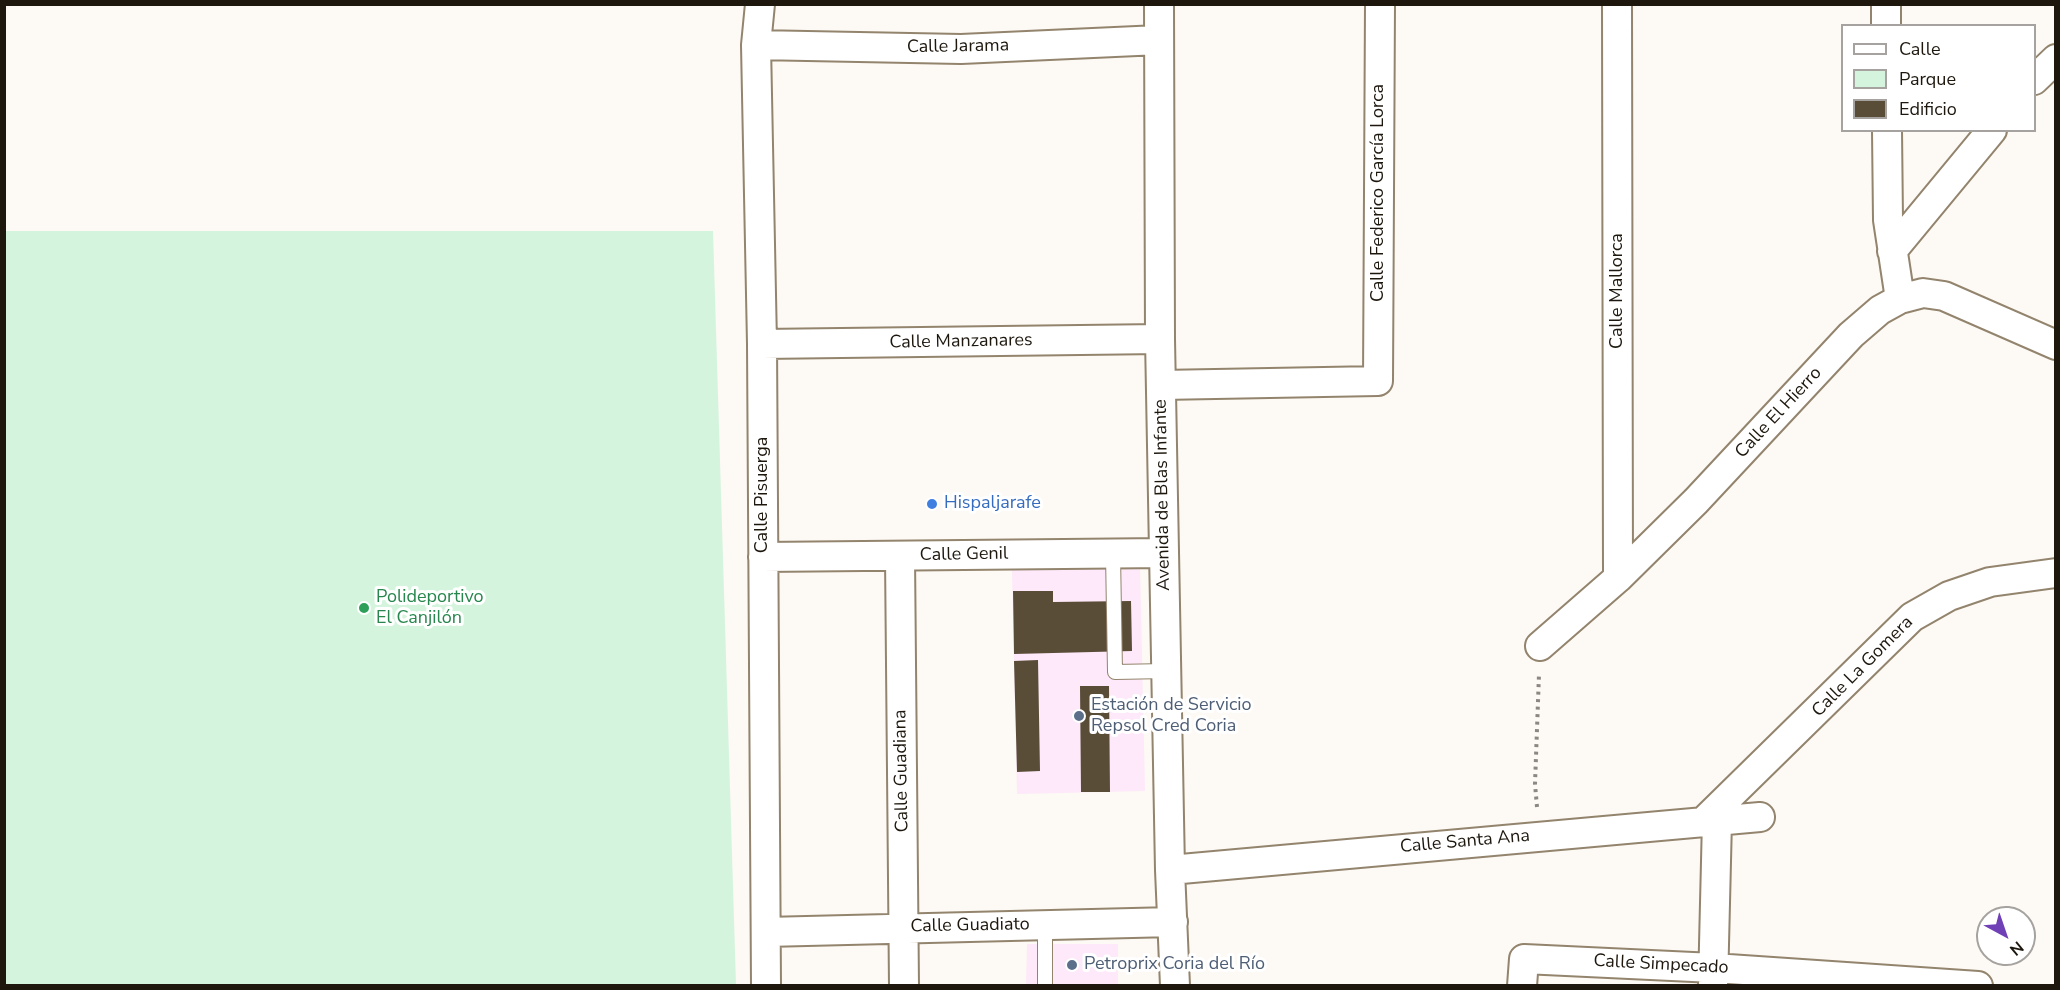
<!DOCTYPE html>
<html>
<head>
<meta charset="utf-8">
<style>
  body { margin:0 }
  #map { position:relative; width:2060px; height:990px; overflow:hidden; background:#fdf9f4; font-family:"Nunito Sans",sans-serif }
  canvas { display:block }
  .frame { position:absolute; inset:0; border:6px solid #1d170e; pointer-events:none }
  .legend { position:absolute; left:1841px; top:24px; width:195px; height:108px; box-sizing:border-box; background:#fff; border:2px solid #a5a29f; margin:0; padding:8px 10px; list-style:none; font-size:18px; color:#1d170e }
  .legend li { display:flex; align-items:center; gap:12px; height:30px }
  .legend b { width:30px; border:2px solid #a5a29f }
  .north { position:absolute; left:1976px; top:906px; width:60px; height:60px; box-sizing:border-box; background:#fff; border:2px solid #a5a29f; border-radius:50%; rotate:140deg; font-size:16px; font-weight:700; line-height:24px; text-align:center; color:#1d170e }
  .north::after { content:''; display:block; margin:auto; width:21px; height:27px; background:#7040b7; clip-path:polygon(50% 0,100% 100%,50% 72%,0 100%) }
</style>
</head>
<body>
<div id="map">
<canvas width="2060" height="990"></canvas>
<div class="frame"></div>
<ul class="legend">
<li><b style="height:8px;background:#fff"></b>Calle</li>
<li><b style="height:16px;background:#d5f4de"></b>Parque</li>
<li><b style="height:16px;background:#5a4d38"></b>Edificio</li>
</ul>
<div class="north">N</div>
</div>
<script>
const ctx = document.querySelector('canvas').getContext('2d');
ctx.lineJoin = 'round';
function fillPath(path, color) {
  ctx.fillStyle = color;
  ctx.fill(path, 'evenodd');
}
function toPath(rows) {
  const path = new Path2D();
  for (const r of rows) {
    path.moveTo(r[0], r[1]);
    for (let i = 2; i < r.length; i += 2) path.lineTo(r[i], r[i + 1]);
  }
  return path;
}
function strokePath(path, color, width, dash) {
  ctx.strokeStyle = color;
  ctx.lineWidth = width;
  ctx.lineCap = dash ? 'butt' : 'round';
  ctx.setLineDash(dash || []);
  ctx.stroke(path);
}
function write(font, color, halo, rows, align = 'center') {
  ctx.font = font + ' "Nunito Sans",sans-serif';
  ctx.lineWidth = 6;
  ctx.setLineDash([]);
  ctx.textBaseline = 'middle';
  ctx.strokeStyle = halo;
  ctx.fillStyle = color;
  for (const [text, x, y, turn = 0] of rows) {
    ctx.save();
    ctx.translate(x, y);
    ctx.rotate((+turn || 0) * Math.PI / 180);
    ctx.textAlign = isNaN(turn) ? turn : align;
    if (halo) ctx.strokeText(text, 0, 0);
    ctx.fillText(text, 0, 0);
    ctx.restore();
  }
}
fillPath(toPath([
  [1140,567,1145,791,1017,794,1012,570],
  [1027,944,1118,944,1118,985,1026,986]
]), '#fde9f9');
fillPath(toPath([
  [5,231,713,231,736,985,5,985]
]), '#d5f4de');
fillPath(toPath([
  [1013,591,1053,591,1053,602,1131,601,1132,651,1014,654],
  [1038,660,1040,771,1017,772,1014,661],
  [1080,686,1109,686,1110,792,1081,792]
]), '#5a4d38');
const lane = toPath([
  [1113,554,1115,672,1166,671],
  [1045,986,1045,925]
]);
const street = toPath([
  [760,4,756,45,762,344,766,986],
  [1159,4,1160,339,1170,870,1175,986],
  [1617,4,1618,578],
  [1886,4,1886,26],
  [756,45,961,49,1159,40],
  [2034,80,2056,59],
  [1887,130,1888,220,1900,299],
  [1892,251,1992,130],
  [762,344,1160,339],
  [1161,385,1378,381,1380,4],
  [900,556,904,986],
  [763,557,1164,553],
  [1540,646,1618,578,1696,501,1851,335,1880,310,1900,299,1923,293,1944,296,2056,345],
  [1704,821,1912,617,1949,596,1990,582,2056,573],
  [1170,870,1760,817],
  [766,932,1173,922],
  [1522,986,1524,959,1714,968,1978,986],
  [1713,986,1717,820]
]);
strokePath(lane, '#93846d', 16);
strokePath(street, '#93846d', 32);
strokePath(toPath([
  [1537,807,1535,784,1539,674]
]), '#8c8780', 4, [3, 4.5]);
strokePath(lane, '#fff', 14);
strokePath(street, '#fff', 28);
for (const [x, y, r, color] of [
  [932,504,6,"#3f7fe0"],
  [364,608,6,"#2e9e5b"],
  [1079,716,6,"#5c6f8a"],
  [1072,965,6,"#5c6f8a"]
]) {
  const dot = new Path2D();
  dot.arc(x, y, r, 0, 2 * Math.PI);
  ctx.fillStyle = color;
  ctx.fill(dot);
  strokePath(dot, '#fff', 2);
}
write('18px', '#1d170e', '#fff', [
  ["Calle Jarama",958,47,-1],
  ["Calle Federico García Lorca",1379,193,-90],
  ["Calle Mallorca",1618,291,-90],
  ["Calle Manzanares",961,342,-1],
  ["Calle El Hierro",1779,413,-47],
  ["Calle Pisuerga",763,495,-90],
  ["Avenida de Blas Infante",1163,495,-91],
  ["Calle Genil",964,555,-1],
  ["Calle La Gomera",1863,667,-45],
  ["Calle Guadiana",902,771,-91],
  ["Calle Santa Ana",1465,842,-5],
  ["Calle Guadiato",970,926,-1],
  ["Calle Simpecado",1661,965,3]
]);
write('18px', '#366cbe', '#fff', [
  ["Hispaljarafe",944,504]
], 'left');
write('18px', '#27864d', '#fff', [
  ["Polideportivo",376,598],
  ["El Canjilón",376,619]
], 'left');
write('18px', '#4e5e75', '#fff', [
  ["Estación de Servicio",1091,706],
  ["Repsol Cred Coria",1091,727],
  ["Petroprix Coria del Río",1084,965]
], 'left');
</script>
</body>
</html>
